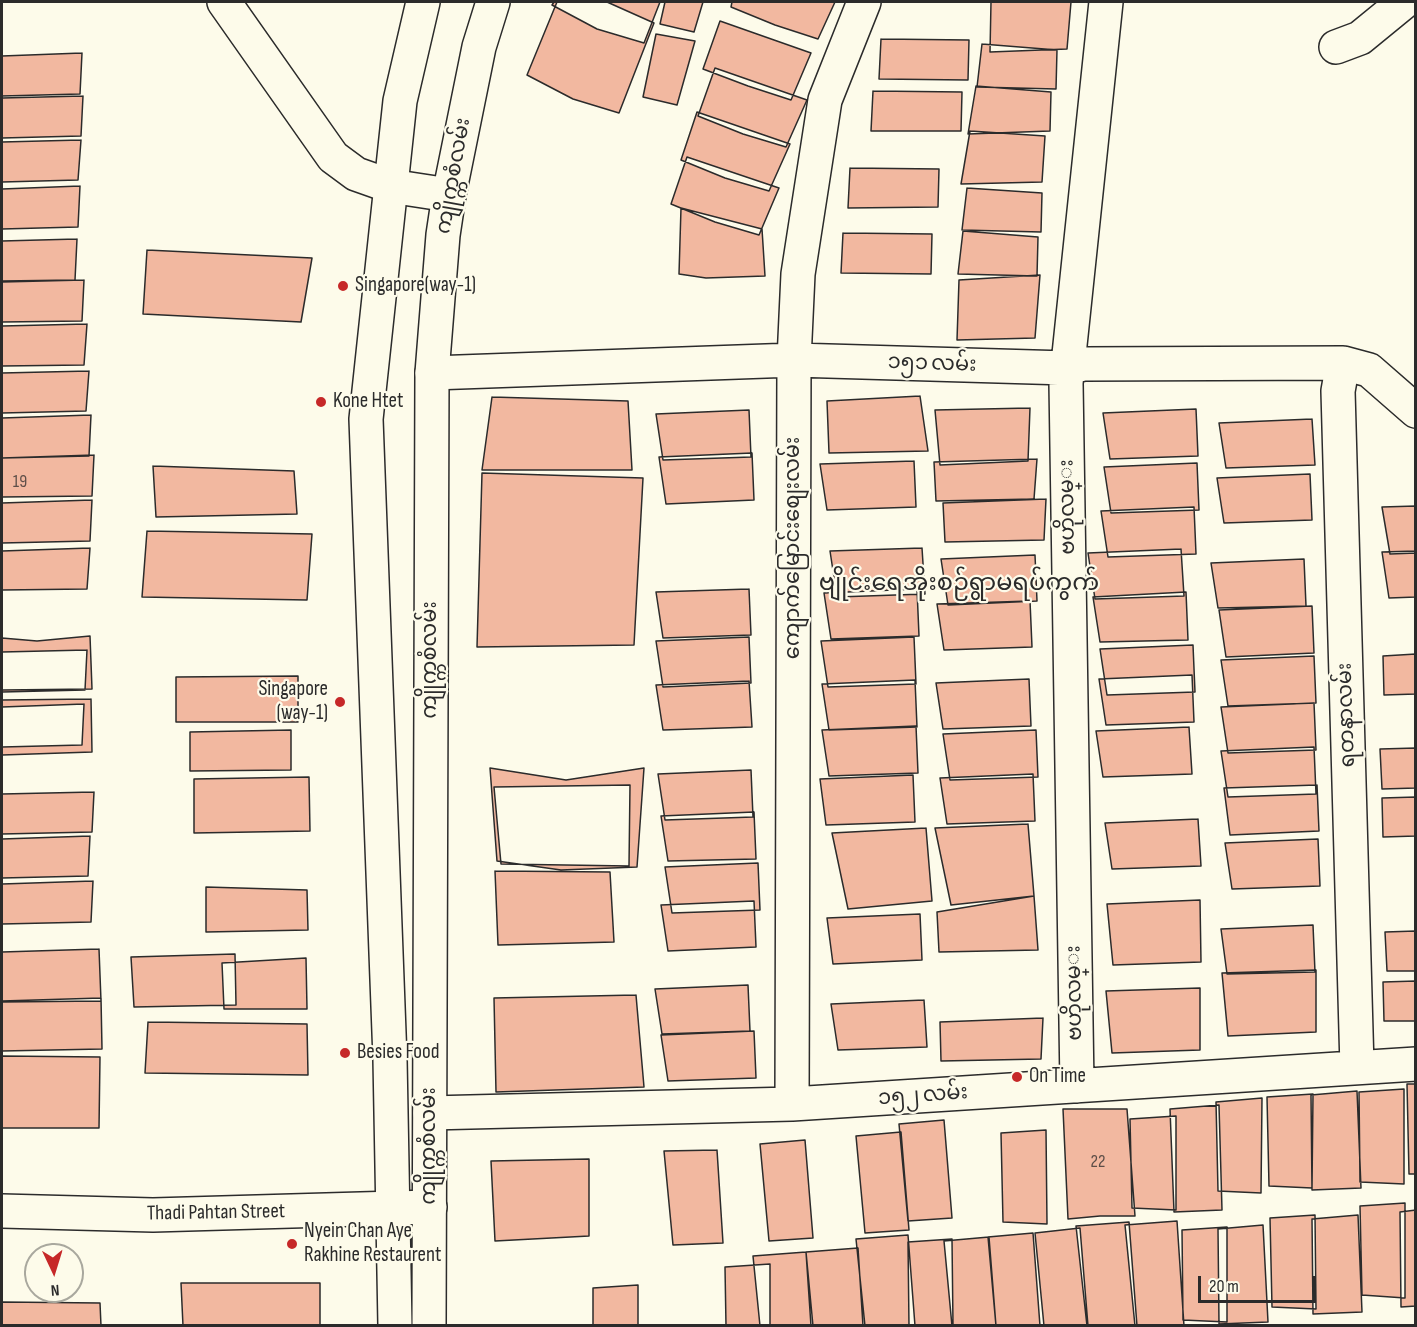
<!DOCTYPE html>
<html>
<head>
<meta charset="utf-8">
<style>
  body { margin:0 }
  #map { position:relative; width:1417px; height:1327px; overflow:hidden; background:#fdfbea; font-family:"Sofia Sans Condensed",sans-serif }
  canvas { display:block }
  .frame { position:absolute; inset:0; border:3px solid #2b2b2b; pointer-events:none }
  .north { position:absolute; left:24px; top:1243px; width:60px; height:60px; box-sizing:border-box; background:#fdfbea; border:2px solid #a9a89e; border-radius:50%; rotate:176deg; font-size:16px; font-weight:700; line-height:24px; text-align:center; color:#2b2b2b }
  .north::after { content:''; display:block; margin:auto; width:21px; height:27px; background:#c62828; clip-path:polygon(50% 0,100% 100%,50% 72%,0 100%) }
  .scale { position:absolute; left:1198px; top:1276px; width:118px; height:27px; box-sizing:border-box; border:3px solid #2b2b2b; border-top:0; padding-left:8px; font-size:18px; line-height:21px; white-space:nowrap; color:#2b2b2b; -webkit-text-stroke:4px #fdfbea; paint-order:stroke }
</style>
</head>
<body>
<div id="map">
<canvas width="1417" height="1327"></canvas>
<div class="frame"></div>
<div class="north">N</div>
<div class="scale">20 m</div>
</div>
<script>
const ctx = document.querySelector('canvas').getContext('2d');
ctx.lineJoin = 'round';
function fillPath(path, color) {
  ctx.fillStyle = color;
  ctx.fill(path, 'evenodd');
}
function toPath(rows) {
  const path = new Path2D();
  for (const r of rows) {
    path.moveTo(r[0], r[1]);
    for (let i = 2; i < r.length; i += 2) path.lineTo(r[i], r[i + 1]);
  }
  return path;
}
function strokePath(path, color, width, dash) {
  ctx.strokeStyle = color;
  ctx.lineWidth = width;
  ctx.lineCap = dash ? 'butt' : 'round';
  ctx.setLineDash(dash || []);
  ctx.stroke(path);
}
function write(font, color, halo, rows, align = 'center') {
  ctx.font = font + ' "Sofia Sans Condensed","Noto Sans Myanmar",sans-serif';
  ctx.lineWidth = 4.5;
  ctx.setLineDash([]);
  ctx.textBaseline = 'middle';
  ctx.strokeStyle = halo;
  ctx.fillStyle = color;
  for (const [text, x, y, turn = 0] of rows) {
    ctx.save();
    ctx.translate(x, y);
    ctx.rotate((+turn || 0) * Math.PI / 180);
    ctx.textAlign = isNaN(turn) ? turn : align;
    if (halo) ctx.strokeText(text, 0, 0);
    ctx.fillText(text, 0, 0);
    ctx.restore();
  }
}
const building = toPath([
  [554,2,660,2,644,43,597,29,552,5,554,2],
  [557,2,607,2,654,23,619,113,573,99,527,75,557,2],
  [665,2,703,2,694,32,660,24,665,2],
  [732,2,835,2,818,39,775,25,731,7,732,2],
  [991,2,1071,2,1067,49,990,52,991,2],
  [720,21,811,53,791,100,748,86,703,69,720,21],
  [656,34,695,41,677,105,643,97,656,34],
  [881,39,969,40,968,80,879,79,881,39],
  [982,44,1057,50,1056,89,977,87,982,44],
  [82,53,80,94,2,96,2,56,82,53],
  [715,68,807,100,786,147,743,134,698,116,715,68],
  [976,86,1051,92,1050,131,968,134,976,86],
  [873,91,962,92,961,131,871,131,873,91],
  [83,96,81,136,2,138,2,98,83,96],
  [697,112,790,144,769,191,725,178,681,160,697,112],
  [970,131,1045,136,1042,182,961,184,970,131],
  [81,140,78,180,2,182,2,142,81,140],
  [687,157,779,188,759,235,715,222,671,204,687,157],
  [850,168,939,169,938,207,848,208,850,168],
  [80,186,78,227,2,229,2,189,80,186],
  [967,188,1042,193,1041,232,962,230,967,188],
  [681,208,762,229,765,276,706,278,679,274,681,208],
  [963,231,1038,237,1037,276,958,274,963,231],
  [843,233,932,234,931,274,841,273,843,233],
  [77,239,75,280,2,281,2,241,77,239],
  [147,250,312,258,301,322,143,314,147,250],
  [1040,275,1035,338,957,340,959,280,1040,275],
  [84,280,82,321,2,322,2,282,84,280],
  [87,324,84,365,2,366,2,326,87,324],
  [89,371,86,411,2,413,2,373,89,371],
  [920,396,928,451,829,453,827,401,920,396],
  [492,397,628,401,632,470,482,470,492,397],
  [1030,408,1028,461,940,465,935,410,1030,408],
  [1196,409,1198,456,1110,459,1103,413,1196,409],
  [749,410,751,457,663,460,656,414,749,410],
  [91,415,89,456,2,458,2,418,91,415],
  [1312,419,1315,465,1226,468,1219,423,1312,419],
  [752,453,754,500,666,504,659,457,752,453],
  [94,455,92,496,2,497,2,458,94,455],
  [1037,459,1034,499,936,501,934,462,1037,459],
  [914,461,916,507,827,510,820,464,914,461],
  [1197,463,1199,510,1111,513,1104,467,1197,463],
  [153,466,294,471,297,514,156,517,153,466],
  [482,473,643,478,634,645,477,647,482,473],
  [1310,474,1312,520,1224,523,1217,478,1310,474],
  [1046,499,1044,540,945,542,943,503,1046,499],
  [92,500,90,541,2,543,2,503,92,500],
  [1416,506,1416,553,1390,554,1382,507,1416,506],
  [1194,507,1196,554,1108,557,1101,511,1194,507],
  [147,531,312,534,307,600,142,597,147,531],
  [90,548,87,589,2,590,2,551,90,548],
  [922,548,925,594,837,597,830,551,922,548],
  [1181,549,1184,596,1095,599,1088,553,1181,549],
  [1416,551,1416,597,1389,598,1382,552,1416,551],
  [1035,555,1037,601,948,605,941,559,1035,555],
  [1304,559,1306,606,1218,608,1211,563,1304,559],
  [749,589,751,635,663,638,656,592,749,589],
  [917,589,919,636,831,639,824,593,917,589],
  [1186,592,1188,640,1100,642,1093,597,1186,592],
  [1030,601,1032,647,944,650,937,604,1030,601],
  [1312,606,1314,653,1226,657,1219,610,1312,606],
  [90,636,92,689,2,690,2,638,37,641,90,636],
  [749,637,751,683,663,687,656,641,749,637],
  [914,637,916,684,828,687,821,641,914,637],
  [1193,645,1195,692,1107,695,1100,649,1193,645],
  [87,650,85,690,2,692,2,652,87,650],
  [1416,654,1416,694,1384,695,1383,656,1416,654],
  [1314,656,1316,703,1228,706,1221,660,1314,656],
  [1192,675,1194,722,1106,725,1099,679,1192,675],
  [298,676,298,722,176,722,176,677,298,676],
  [1029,679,1031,726,943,729,936,683,1029,679],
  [915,680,917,727,829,730,822,684,915,680],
  [749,681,752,727,663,730,656,685,749,681],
  [91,699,92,752,2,755,2,700,91,699],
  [1314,703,1316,750,1228,753,1221,707,1314,703],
  [84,704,82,745,2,747,2,707,84,704],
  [916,726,918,773,829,776,822,730,916,726],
  [1189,727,1192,774,1103,777,1096,731,1189,727],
  [291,730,291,770,190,771,190,732,291,730],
  [1036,730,1038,777,950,780,943,734,1036,730],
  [1314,747,1316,794,1228,797,1221,751,1314,747],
  [1416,748,1416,788,1382,789,1380,749,1416,748],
  [490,768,566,780,644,768,637,867,561,870,497,861,490,768],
  [751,770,753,817,665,820,658,774,751,770],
  [1033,774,1035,821,947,824,940,778,1033,774],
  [913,775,915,822,826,825,820,779,913,775],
  [309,777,310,831,194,833,194,779,309,777],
  [630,785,629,866,501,864,494,787,630,785],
  [1317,785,1319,831,1230,835,1224,788,1317,785],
  [94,792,92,832,2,834,2,794,94,792],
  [1416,797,1416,836,1383,837,1382,798,1416,797],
  [754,812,756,859,668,861,661,816,754,812],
  [1198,819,1201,866,1112,869,1105,823,1198,819],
  [1028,824,1034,896,951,905,935,828,1028,824],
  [926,828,932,901,848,909,832,833,926,828],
  [90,836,88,876,2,878,2,839,90,836],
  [1318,839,1320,886,1232,889,1225,843,1318,839],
  [758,863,760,910,672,913,665,867,758,863],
  [495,871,610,872,614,942,498,945,495,871],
  [93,881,91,922,2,924,2,884,93,881],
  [206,887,307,890,308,930,206,932,206,887],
  [1034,896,1038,950,939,952,937,912,1034,896],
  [1200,900,1201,962,1113,965,1107,904,1200,900],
  [754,901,756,947,668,951,661,905,754,901],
  [920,914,922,960,833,964,827,918,920,914],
  [1313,925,1315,972,1227,974,1221,929,1313,925],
  [1416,931,1416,971,1387,971,1385,932,1416,931],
  [99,949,101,1001,2,1002,2,952,99,949],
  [235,954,236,1005,134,1007,131,957,235,954],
  [306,958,307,1009,224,1009,222,963,306,958],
  [1316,970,1316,1032,1228,1036,1222,973,1316,970],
  [1416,981,1416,1021,1384,1021,1383,982,1416,981],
  [748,985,750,1031,662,1034,655,989,748,985],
  [1200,988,1200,1050,1112,1053,1106,991,1200,988],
  [636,995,644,1087,496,1092,494,998,636,995],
  [101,998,102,1049,2,1051,2,1001,101,998],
  [924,1000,927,1047,838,1050,831,1004,924,1000],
  [1043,1018,1041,1059,941,1061,940,1022,1043,1018],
  [148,1022,307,1024,308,1075,145,1073,148,1022],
  [754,1031,756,1078,668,1081,661,1035,754,1031],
  [2,1056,100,1057,99,1128,2,1128,2,1056],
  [1407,1084,1416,1084,1416,1174,1409,1174,1407,1084],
  [1404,1089,1404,1184,1360,1182,1359,1092,1404,1089],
  [1357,1091,1361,1188,1312,1190,1311,1095,1357,1091],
  [1313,1094,1312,1188,1269,1186,1267,1097,1313,1094],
  [1262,1098,1261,1193,1218,1191,1216,1102,1262,1098],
  [1219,1105,1222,1210,1174,1212,1170,1109,1219,1105],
  [1063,1109,1127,1109,1135,1216,1100,1216,1068,1219,1063,1109],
  [1176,1116,1176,1210,1132,1208,1130,1119,1176,1116],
  [944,1120,952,1218,908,1221,899,1124,944,1120],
  [1046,1130,1047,1224,1003,1222,1001,1133,1046,1130],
  [901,1132,909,1230,865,1233,856,1136,901,1132],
  [805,1140,813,1238,769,1241,760,1144,805,1140],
  [717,1150,723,1243,673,1245,664,1151,717,1150],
  [589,1159,589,1236,495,1241,491,1161,589,1159],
  [1405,1203,1405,1298,1362,1295,1360,1206,1405,1203],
  [1416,1210,1416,1306,1401,1307,1400,1212,1416,1210],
  [1315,1215,1316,1309,1272,1307,1270,1218,1315,1215],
  [1358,1215,1362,1312,1313,1314,1312,1219,1358,1215],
  [1177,1221,1184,1326,1135,1326,1125,1225,1177,1221],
  [1129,1222,1137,1326,1087,1326,1076,1226,1129,1222],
  [1263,1225,1268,1322,1219,1324,1218,1229,1263,1225],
  [1227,1227,1227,1322,1183,1320,1182,1230,1227,1227],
  [1080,1228,1088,1326,1044,1326,1035,1233,1080,1228],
  [1033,1233,1040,1326,996,1326,988,1237,1033,1233],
  [908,1235,915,1326,865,1326,856,1239,908,1235],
  [989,1237,996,1326,952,1326,944,1241,989,1237],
  [952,1239,953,1326,909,1326,908,1242,952,1239],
  [858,1248,863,1326,813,1326,806,1252,858,1248],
  [806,1252,811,1326,760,1326,753,1256,806,1252],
  [770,1264,770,1326,726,1326,725,1267,770,1264],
  [181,1283,320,1283,320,1326,183,1326,181,1283],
  [638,1285,638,1326,593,1326,593,1288,638,1285],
  [2,1302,100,1303,101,1326,2,1326,2,1302]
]);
fillPath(building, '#f2b8a0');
strokePath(building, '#2b2b2b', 1.5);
const street = toPath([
  [1336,47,1360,38,1404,2],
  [1343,363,1338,391,1357,1067],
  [432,373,794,360,1067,368,1084,364,1343,363,1369,370,1416,411],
  [1077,1086,1066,383,1106,2],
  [792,1104,794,360,798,274,825,100,864,2],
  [430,1113,792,1104,1416,1064],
  [2,1211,153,1215,430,1207]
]);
const secondary = toPath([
  [224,2,333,157,356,174,390,186,449,195]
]);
const primary = toPath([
  [395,1326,390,1059,366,419,400,101,423,2],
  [429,1326,432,373,443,235,449,195,479,47,493,2]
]);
strokePath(street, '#2b2b2b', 36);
strokePath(secondary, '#2b2b2b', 36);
strokePath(primary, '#2b2b2b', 36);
strokePath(street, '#fdfbea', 33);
strokePath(secondary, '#fdfbea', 33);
strokePath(primary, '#fdfbea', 33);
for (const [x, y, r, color] of [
  [343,286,6,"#c62828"],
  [321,402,6,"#c62828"],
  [340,702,6,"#c62828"],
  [345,1053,6,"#c62828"],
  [1017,1077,6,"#c62828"],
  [292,1244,6,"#c62828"]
]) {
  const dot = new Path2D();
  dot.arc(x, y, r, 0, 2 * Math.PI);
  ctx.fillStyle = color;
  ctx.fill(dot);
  strokePath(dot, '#fdfbea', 2);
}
write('18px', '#5d4e48', null, [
  ["19",20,482],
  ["22",1098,1162]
]);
write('21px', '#2b2b2b', '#fdfbea', [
  ["ကျိုက္ကစံလမ်း",454,176,-80],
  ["၁၅၁ လမ်း",932,364,2],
  ["ဗဟိုလမ္း",1068,507,-91],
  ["ကျောက်မြောင်းစျေးလမ်း",794,548,-90],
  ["ကျိုက္ကစံလမ်း",431,660,-90],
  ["ရတနာလမ်း",1347,715,-92],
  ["ဗဟိုလမ္း",1075,993,-91],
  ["၁၅၂ လမ်း",923,1096,-4],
  ["ကျိုက္ကစံလမ်း",430,1146,-90],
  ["Thadi Pahtan Street",216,1213,-1]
]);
write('21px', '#2b2b2b', '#fdfbea', [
  ["Singapore(way-1)",355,286],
  ["Kone Htet",333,402],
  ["Singapore",328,690,"right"],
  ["(way-1)",328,714,"right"],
  ["Besies Food",357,1053],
  ["On Time",1029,1077],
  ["Nyein Chan Aye",304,1232],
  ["Rakhine Restaurent",304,1256]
], 'left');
write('24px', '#2b2b2b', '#fdfbea', [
  ["ဗျိုင်းရေအိုးစဉ်ရွာမရပ်ကွက်",959,584]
]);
</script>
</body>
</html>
